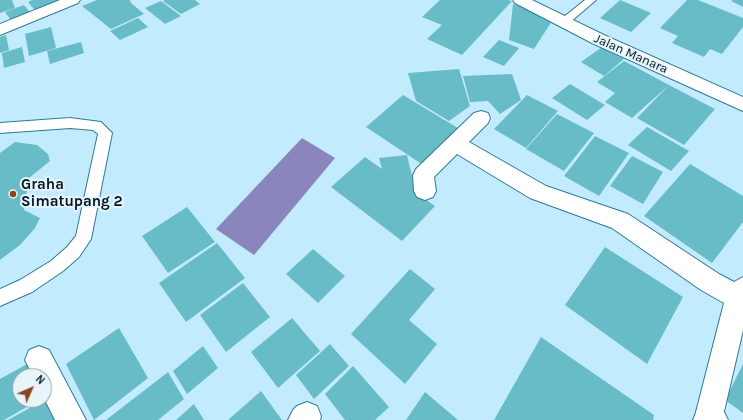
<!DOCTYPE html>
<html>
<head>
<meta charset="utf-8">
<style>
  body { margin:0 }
  #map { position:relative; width:743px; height:420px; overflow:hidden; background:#c2ecfe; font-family:Karla,sans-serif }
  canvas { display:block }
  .north { position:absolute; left:12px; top:368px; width:40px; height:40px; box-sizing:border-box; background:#e7f4fa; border:1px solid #8b9ca4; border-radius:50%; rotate:45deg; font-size:11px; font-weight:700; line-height:16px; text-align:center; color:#001823 }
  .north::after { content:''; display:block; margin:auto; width:14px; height:18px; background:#8b451e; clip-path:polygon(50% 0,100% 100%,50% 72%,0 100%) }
</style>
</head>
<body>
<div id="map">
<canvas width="743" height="420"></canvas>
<div class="north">N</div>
</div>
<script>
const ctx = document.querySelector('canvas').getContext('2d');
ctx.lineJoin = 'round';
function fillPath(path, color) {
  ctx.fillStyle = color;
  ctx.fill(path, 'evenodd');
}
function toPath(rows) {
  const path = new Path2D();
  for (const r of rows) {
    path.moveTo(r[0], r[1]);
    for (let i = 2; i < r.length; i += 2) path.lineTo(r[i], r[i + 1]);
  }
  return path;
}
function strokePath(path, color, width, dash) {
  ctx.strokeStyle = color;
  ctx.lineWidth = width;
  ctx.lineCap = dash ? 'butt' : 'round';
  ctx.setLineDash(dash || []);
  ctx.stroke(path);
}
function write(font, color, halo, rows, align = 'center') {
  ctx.font = font + ' Karla,sans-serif';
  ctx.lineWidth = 4;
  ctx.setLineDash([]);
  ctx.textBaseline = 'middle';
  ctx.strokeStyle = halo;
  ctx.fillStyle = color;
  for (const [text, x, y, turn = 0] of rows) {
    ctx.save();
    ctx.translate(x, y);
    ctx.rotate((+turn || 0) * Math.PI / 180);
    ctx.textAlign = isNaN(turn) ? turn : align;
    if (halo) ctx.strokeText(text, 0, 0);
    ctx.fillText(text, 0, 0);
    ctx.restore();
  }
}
fillPath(toPath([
  [302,138,335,158,254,255,216,229]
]), '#8a86bd');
fillPath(toPath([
  [0,0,12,0,15,8,0,13],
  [32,0,62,0,37,13,28,2],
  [97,0,129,0,131,1,130,2,144,14,111,29,82,6],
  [165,0,195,0,200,4,181,14,163,1],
  [440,0,508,0,512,1,462,55,427,39,442,25,422,17],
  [620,0,651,13,631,32,600,18],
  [687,0,698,0,743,18,743,27,722,54,710,49,704,57,672,43,678,36,660,28],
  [733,0,743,0,743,7,731,1],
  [161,1,181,16,165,24,145,8],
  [513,4,554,18,534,49,509,40],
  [24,5,33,16,13,23,5,12],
  [138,18,148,27,120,40,110,31],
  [51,27,56,48,29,56,25,34],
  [6,35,9,50,0,53,0,37],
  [499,40,519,48,504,66,483,57],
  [81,42,84,53,50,64,47,51],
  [22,47,25,62,4,68,2,53],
  [602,47,624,59,604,76,581,62],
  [624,61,669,85,632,118,605,102,615,93,597,82],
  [459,69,470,106,449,121,416,101,408,73],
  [512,74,521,100,500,114,488,101,470,102,463,76],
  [570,84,605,105,587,120,552,98],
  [669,85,715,109,684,145,637,118],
  [403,95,463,131,426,167,366,127],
  [527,95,558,111,526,148,494,129],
  [557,114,594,133,564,171,526,149],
  [647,127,689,151,671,171,628,145],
  [595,136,629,153,599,196,564,176],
  [15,142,37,145,48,154,50,161,29,178,24,210,40,218,35,228,20,245,0,260,0,153],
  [407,155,416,193,435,206,402,241,331,187,365,157,382,169,379,158],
  [632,156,663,172,643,204,610,186],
  [690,164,743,196,743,222,712,263,644,216],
  [187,207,215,242,168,273,142,236],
  [217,243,245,278,186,322,159,283],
  [605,247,683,297,647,364,565,305],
  [313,249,345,276,318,303,286,274],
  [410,269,435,289,409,320,437,344,405,384,351,334],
  [243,283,270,317,226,352,200,315],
  [292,318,320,351,278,388,251,352],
  [119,328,148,378,94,420,66,364],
  [541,337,654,415,653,420,494,420],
  [330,344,349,366,314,399,296,375],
  [203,346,218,368,187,394,173,371],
  [38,358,42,376,20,376,20,400,39,400,4,420,0,420,0,379],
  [743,364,743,413,725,400],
  [353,366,389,407,375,420,345,420,325,394],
  [168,372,184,399,158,420,106,420],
  [261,391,282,420,228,420],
  [425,392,458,420,406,420],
  [52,395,58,420,8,420,44,400],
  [194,404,204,420,176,420]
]), '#68bcc7');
const lane = toPath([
  [585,0,596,0,568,24,560,24,559,22,560,20,585,0],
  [70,118,101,122,112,133,91,239,79,257,63,271,32,292,0,306,0,289,20,280,51,261,67,247,76,236,98,134,93,130,70,128,0,133,0,123,70,118]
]);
const street = toPath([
  [60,0,80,0,78,3,0,35,0,24,60,0],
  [513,0,532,0,604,35,743,97,743,111,592,43,515,3,513,0],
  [481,111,488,113,490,118,488,123,469,142,546,186,628,214,719,274,734,282,743,277,743,330,722,420,696,420,695,416,724,303,701,290,612,228,530,198,457,154,434,177,436,191,433,197,425,200,417,197,414,191,413,175,416,169,474,113,481,111],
  [39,346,49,350,86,420,55,420,44,398,44,376,33,376,25,360,29,350,39,346],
  [307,402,317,406,321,416,320,420,288,420,293,410,297,406,307,402]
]);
const secondary = toPath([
  [709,402,719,406,723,410,728,420,693,420,699,406,709,402]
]);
strokePath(lane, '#317994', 2);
strokePath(street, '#317994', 2);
strokePath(secondary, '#317994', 2);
fillPath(lane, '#fff');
fillPath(street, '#fff');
fillPath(secondary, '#fff');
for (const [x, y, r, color] of [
  [13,194,4,"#8b451e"]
]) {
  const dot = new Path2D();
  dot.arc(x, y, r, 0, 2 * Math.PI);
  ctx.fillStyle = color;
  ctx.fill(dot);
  strokePath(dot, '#e7f4fa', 1.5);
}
write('13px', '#001823', '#e7f4fa', [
  ["Jalan Manara",631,54,24]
]);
write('bold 15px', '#001823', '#e7f4fa', [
  ["Graha",21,185],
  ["Simatupang 2",21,202]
], 'left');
</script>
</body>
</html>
